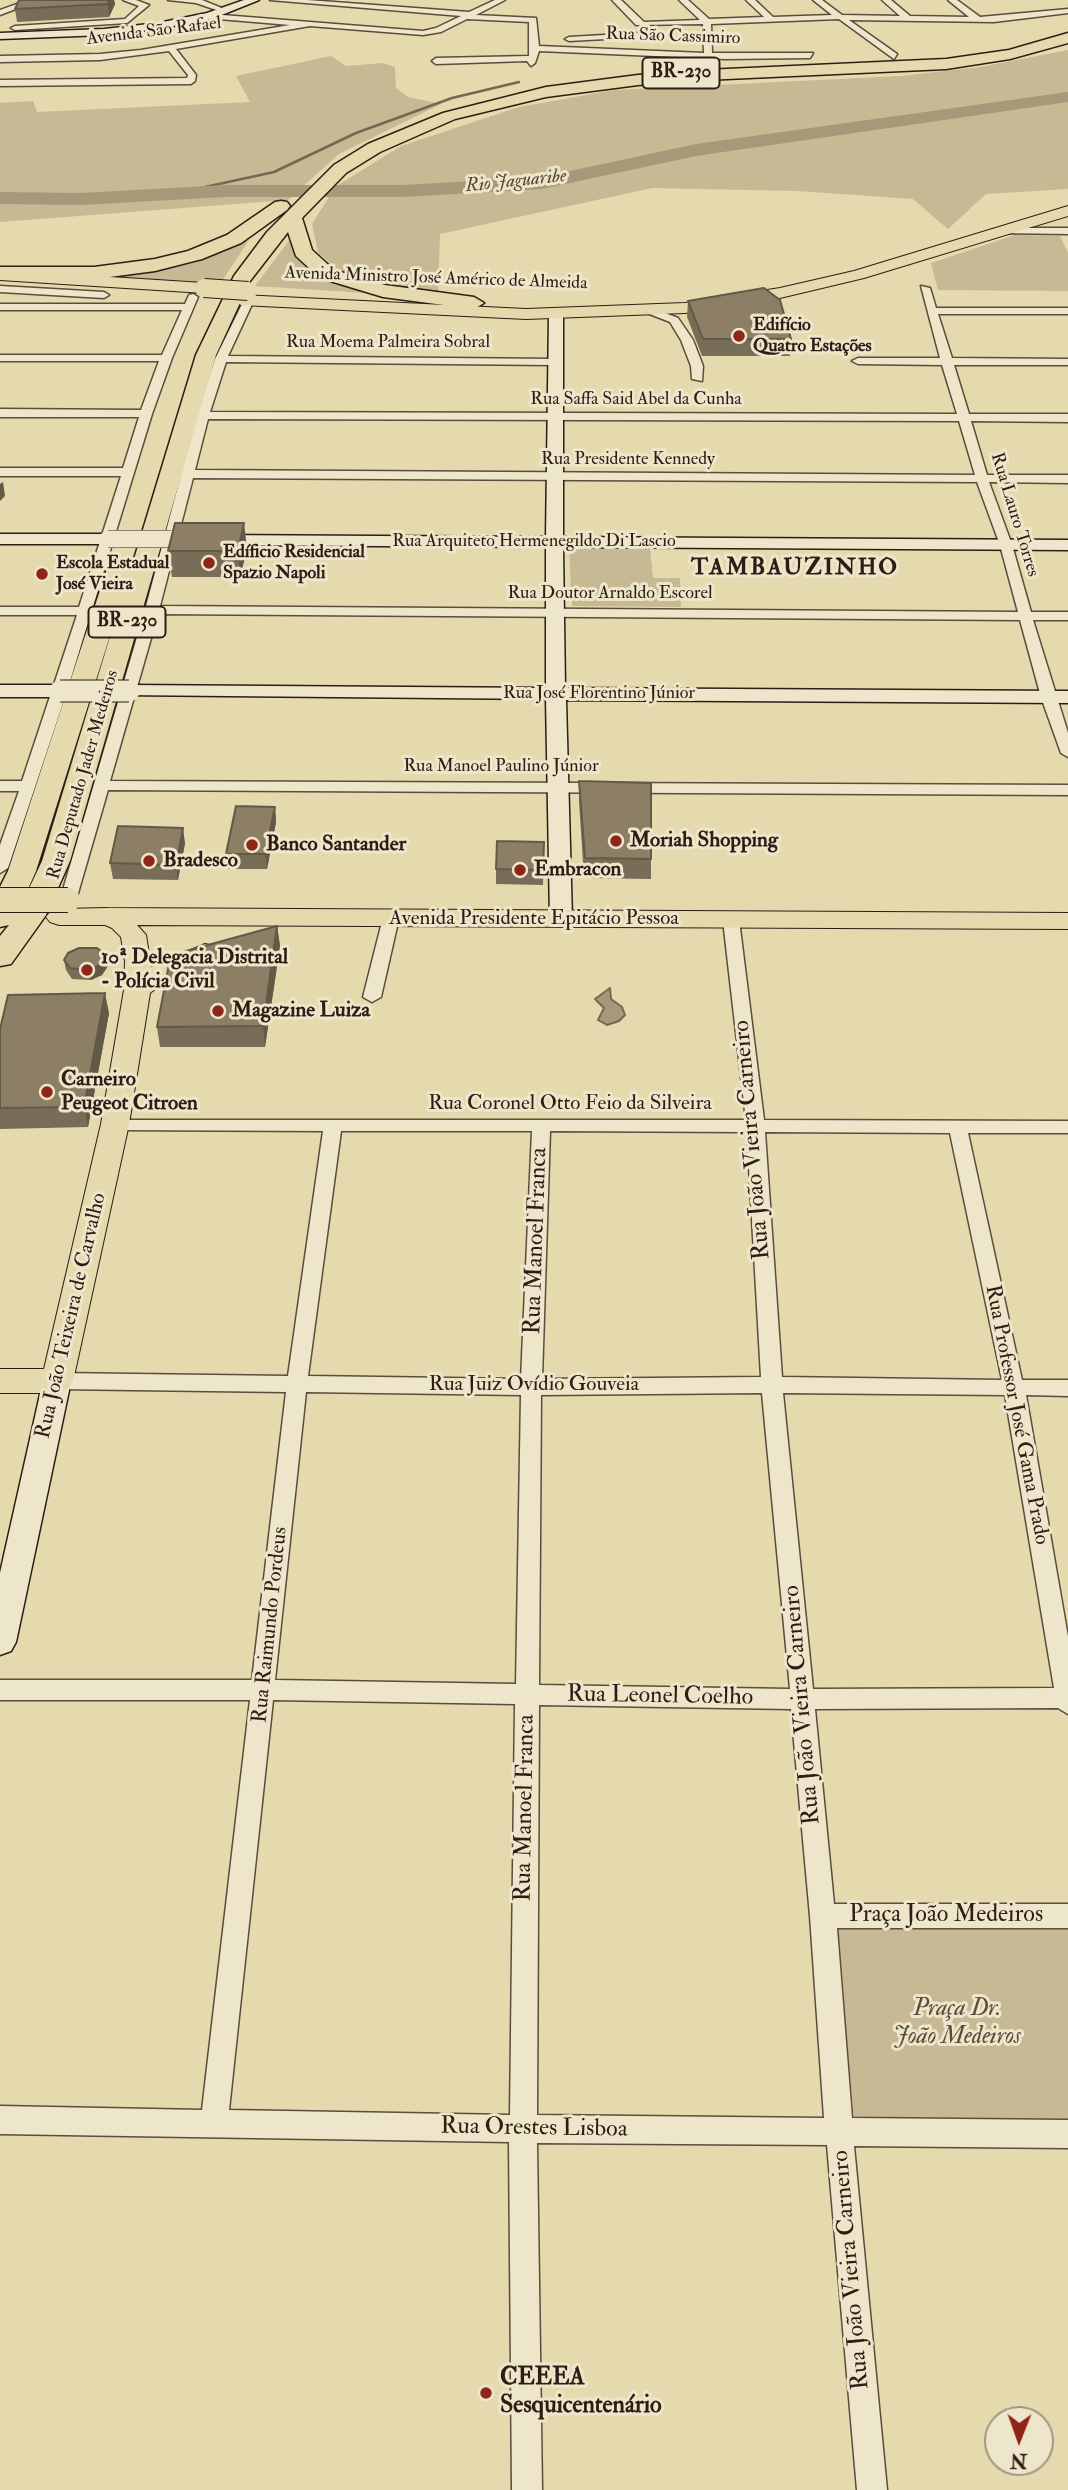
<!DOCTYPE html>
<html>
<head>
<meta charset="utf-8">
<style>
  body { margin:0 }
  #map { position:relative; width:1068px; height:2490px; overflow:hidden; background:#e5d9ae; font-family:"IM FELL Double Pica",serif }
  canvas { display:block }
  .north { position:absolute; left:984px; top:2406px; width:70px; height:70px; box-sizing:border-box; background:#eee6ca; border:2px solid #a09682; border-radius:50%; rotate:181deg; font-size:19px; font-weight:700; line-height:28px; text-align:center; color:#2c1e15 }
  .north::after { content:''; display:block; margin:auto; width:24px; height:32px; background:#8f2418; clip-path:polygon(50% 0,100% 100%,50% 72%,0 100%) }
</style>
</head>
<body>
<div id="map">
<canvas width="1068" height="2490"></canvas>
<div class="north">N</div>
</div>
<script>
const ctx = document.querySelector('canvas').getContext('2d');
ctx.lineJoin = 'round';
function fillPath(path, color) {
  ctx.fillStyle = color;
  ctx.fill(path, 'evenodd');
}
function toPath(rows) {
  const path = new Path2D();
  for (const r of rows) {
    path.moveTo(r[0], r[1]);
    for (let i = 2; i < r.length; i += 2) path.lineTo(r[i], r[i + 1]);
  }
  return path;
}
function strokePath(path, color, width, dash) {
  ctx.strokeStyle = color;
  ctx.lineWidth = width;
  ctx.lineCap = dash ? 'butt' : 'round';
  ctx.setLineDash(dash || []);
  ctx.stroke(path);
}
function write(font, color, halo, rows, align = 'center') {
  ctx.font = font + ' "IM FELL Double Pica",serif';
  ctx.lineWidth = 6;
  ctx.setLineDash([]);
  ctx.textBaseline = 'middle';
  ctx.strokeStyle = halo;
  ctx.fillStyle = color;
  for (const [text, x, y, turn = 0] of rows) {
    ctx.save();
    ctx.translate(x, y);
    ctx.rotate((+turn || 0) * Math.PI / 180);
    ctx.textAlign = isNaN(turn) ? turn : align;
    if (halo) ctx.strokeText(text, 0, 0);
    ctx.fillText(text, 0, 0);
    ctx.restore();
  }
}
fillPath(toPath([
  [1068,50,1068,189,986,194,948,229,913,199,797,191,652,188,440,234,438,295,400,289,336,269,318,252,312,224,335,187,401,146,519,107,614,90,901,76,980,67],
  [331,56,346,66,383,63,395,67,396,88,408,97,441,104,339,154,288,200,0,222,0,103,33,101,37,112,250,102,236,76],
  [1015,235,1060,236,1068,253,1068,291,938,290,931,263],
  [291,238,301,257,398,295,255,286],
  [249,240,220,284,94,278,148,273,193,263],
  [650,548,653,578,680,578,681,607,572,606,569,549],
  [837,1927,1068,1928,1068,2123,854,2121]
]), '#c6b994');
const water = toPath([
  [610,988,611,999,622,1007,625,1015,619,1021,607,1025,598,1020,604,1008,595,999,610,988]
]);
fillPath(water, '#a6997a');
strokePath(water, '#756852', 2);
strokePath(toPath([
  [173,194,274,172,356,133,452,98,519,82]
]), '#756852', 2.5);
fillPath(toPath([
  [1068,92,1068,102,696,156,542,189,404,197,224,197,80,205,0,204,0,192,80,193,224,185,404,185,542,177,696,144,1068,92]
]), '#a6997a');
const street = toPath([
  [28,0,39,0,0,15,0,10,28,0],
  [123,0,136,0,149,5,127,23,15,30,11,28,15,26,125,19,139,6,123,0],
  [168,0,202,0,229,11,225,13,196,3,168,0],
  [270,0,307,0,469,12,495,0,505,0,476,15,536,18,539,46,704,53,703,24,636,25,612,0,621,0,644,22,700,20,679,0,688,0,709,19,764,17,746,0,755,0,773,17,832,15,813,0,822,0,842,15,900,16,882,0,891,0,910,16,969,17,948,0,957,0,980,17,1068,9,1068,13,994,22,849,20,897,54,894,59,839,19,711,24,712,53,813,53,810,58,725,59,539,51,535,63,531,66,527,61,436,64,432,61,436,58,529,56,529,22,467,19,441,32,423,35,310,26,176,49,196,75,195,81,191,84,0,86,0,80,187,78,188,75,169,51,100,60,0,62,0,56,100,54,141,50,290,25,207,18,210,14,423,31,436,28,461,16,270,0],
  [657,32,660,36,569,41,565,39,569,37,657,32],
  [1002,228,1068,228,1068,234,998,233,998,229,1002,228],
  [0,286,104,292,109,295,104,298,0,292,0,286],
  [921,286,930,288,936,308,1068,308,1068,314,938,314,952,358,1068,359,1068,365,954,365,969,414,1068,414,1068,422,971,421,987,475,1068,475,1068,483,989,482,1012,545,1031,612,1068,612,1068,620,1033,620,1068,733,1068,757,1061,753,1041,697,1020,620,158,614,110,781,1068,785,1068,795,108,790,76,900,68,905,62,903,60,900,145,610,197,415,215,359,245,298,254,300,228,356,555,359,561,362,555,365,226,362,210,412,957,414,942,365,858,364,852,361,858,358,940,358,921,286],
  [208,419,959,421,975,475,195,470,208,419],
  [193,478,977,482,1000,545,1018,612,160,606,193,478],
  [193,294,198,297,172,358,152,414,67,691,8,868,0,873,0,845,19,791,0,791,0,781,22,781,77,615,0,615,0,607,79,607,121,476,0,476,0,468,123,468,139,417,0,417,0,409,141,410,159,361,0,361,0,355,162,355,182,310,0,310,0,304,185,304,189,295,193,294],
  [647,309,655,309,678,318,693,340,703,366,702,381,692,379,691,366,681,340,670,322,647,313,647,309],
  [391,913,399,918,381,997,372,1002,363,997,383,918,391,913],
  [731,915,739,920,764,1120,1068,1121,1068,1133,968,1133,1022,1380,1068,1380,1068,1396,1026,1395,1068,1637,1068,1714,1058,1708,815,1709,834,1904,1068,1904,1068,1928,837,1928,852,2118,1068,2120,1068,2148,854,2146,887,2490,857,2490,827,2145,537,2143,542,2490,512,2490,509,2142,0,2134,0,2106,202,2110,250,1700,0,1700,0,1680,252,1680,286,1392,57,1389,50,1386,47,1381,50,1376,57,1373,288,1376,323,1131,115,1130,109,1128,106,1124,109,1120,746,1120,723,920,731,915],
  [341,1131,532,1131,521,1379,308,1376,341,1131],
  [550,1131,747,1132,761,1377,542,1379,550,1131],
  [765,1132,950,1133,1002,1380,782,1377,765,1132],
  [306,1392,521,1395,516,1684,275,1680,306,1392],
  [762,1393,790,1689,539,1685,541,1395,762,1393],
  [783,1393,1005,1395,1054,1688,813,1689,783,1393],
  [273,1700,515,1704,510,2115,229,2110,273,1700],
  [539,1705,791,1709,810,1916,824,2118,537,2115,539,1705]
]);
const secondary = toPath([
  [244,0,259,0,214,18,158,29,104,35,0,39,0,33,104,29,158,23,207,13,244,0],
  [556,310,563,314,563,537,1068,540,1068,550,563,547,565,688,1068,691,1068,703,566,700,572,919,569,924,561,926,553,924,550,919,546,699,122,695,119,691,122,687,129,685,546,688,546,547,212,545,203,540,212,535,546,537,549,314,556,310],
  [0,534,108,534,117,539,108,544,0,544,0,534],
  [0,685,60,685,70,691,60,697,0,697,0,685],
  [57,1370,67,1374,71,1381,16,1642,11,1651,0,1655,0,1573,43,1381,47,1374,57,1370]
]);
const primary = toPath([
  [1068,206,1068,216,864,278,780,298,685,313,526,319,241,305,233,300,241,295,526,309,685,303,780,288,854,271,1068,206],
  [0,270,204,283,212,288,204,293,0,280,0,270],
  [107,908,1068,913,1068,929,137,925,146,935,151,967,205,944,214,946,218,952,214,958,171,977,150,993,129,1124,73,1381,68,1389,57,1393,0,1393,0,1369,44,1369,101,1124,124,990,125,961,121,937,112,928,105,925,59,925,50,922,46,917,50,912,59,909,107,908]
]);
const highway = toPath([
  [1068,33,1068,43,1010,59,946,69,705,80,638,85,546,97,455,119,380,152,346,173,302,218,312,250,334,270,385,285,474,297,484,303,474,309,383,297,320,278,296,256,288,232,250,281,216,355,70,861,46,915,11,964,0,966,0,936,9,925,0,927,0,887,8,871,107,569,111,564,119,562,127,564,131,569,196,355,234,276,267,232,334,165,368,144,443,113,546,87,638,75,705,70,946,59,1009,50,1068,33],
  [119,607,42,861,17,914,36,871,119,607],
  [281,201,287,202,290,206,287,210,241,243,202,259,155,271,94,279,0,279,0,267,94,267,155,259,188,251,227,235,275,202,281,201]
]);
strokePath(street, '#5a4d3b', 3);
strokePath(secondary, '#2c1e15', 3);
strokePath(primary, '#2c1e15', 2);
strokePath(highway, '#2c1e15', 3);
fillPath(street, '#eee6ca');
fillPath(secondary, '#eee6ca');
fillPath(primary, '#e5d9ae');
fillPath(highway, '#e5d9ae');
const secondaryBridgeFar1 = toPath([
  [108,539,171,539]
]);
const secondaryBridge = toPath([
  [60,691,129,691]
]);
const primaryBridgeFar1 = toPath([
  [204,288,248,291]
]);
const primaryBridge = toPath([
  [0,900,68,900]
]);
strokePath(secondaryBridgeFar1, '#2c1e15', 18, []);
strokePath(secondaryBridge, '#2c1e15', 23, []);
strokePath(primaryBridgeFar1, '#2c1e15', 20, []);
strokePath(primaryBridge, '#2c1e15', 26, []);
strokePath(secondaryBridgeFar1, '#eee6ca', 17);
strokePath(secondaryBridge, '#eee6ca', 21);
strokePath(primaryBridgeFar1, '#e5d9ae', 18);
strokePath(primaryBridge, '#e5d9ae', 24);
fillPath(toPath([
  [19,0,114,0,115,4,109,17,17,22,15,9],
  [688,301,791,339,790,356,702,356,687,317],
  [247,549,240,577,172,577,168,551],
  [579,781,651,859,651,879,584,878,579,801],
  [275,807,276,822,267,869,228,869,226,854],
  [544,842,543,885,496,884,496,869],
  [185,843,178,880,113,879,110,863],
  [277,926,280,946,265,1047,160,1047,157,1027],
  [106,955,108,966,102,975,91,980,72,979,66,970,64,960],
  [109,1013,88,1127,0,1129,0,1029]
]), '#786d57');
fillPath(toPath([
  [109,0,114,0,115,4,109,17,108,4],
  [3,482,5,496,0,501,0,484],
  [244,523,247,549,240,577,238,551],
  [275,807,276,822,267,869,265,854],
  [183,828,185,843,178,880,176,865],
  [277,926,280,946,265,1047,263,1026],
  [106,955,108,966,102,975,91,980,89,970],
  [105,993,109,1013,88,1127,84,1107]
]), '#625947');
const building = toPath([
  [19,0,109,0,108,4,15,9,19,0],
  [764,288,780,300,791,339,703,339,688,301,764,288],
  [175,523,244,523,238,551,168,551,175,523],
  [579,781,651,783,651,859,585,858,579,781],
  [236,806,275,807,265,854,226,854,236,806],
  [118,826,183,828,176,865,110,863,118,826],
  [497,841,544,842,543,870,496,869,497,841],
  [277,926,263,1026,157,1027,170,959,186,951,277,926],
  [79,948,97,948,106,955,100,965,89,970,70,968,64,960,68,953,79,948],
  [105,993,84,1107,0,1108,0,1029,8,995,105,993]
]);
fillPath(building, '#8c7f65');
strokePath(building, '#625947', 2);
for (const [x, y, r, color] of [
  [739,336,7,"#8f2418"],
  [209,563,7,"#8f2418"],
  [42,574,7,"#8f2418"],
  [616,841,7,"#8f2418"],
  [252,845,7,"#8f2418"],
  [149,861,7,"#8f2418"],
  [520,870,7,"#8f2418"],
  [87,970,7,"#8f2418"],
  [218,1011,7,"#8f2418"],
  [47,1092,7,"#8f2418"],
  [486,2393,7,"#8f2418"]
]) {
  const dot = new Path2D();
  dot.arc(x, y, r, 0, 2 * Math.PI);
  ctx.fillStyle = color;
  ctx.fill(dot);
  strokePath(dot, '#eee6ca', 2.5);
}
write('18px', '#2c1e15', '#eee6ca', [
  ["Avenida São Rafael",154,32,-7],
  ["Rua São Cassimiro",673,37,2],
  ["Avenida Ministro José Américo de Almeida",436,279,2],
  ["Rua Moema Palmeira Sobral",388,343],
  ["Rua Saffa Said Abel da Cunha",636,400],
  ["Rua Presidente Kennedy",628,460],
  ["Rua Lauro Torres",1014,515,73],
  ["Rua Arquiteto Hermenegildo Di Lascio",534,542],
  ["Rua Doutor Arnaldo Escorel",610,594],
  ["Rua José Florentino Júnior",599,694],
  ["Rua Manoel Paulino Júnior",501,767],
  ["Rua Deputado Jader Medeiros",84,775,-74]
]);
write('bold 18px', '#2c1e15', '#eee6ca', [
  ["Edifício",753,326],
  ["Quatro Estações",753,347],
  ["Edíficio Residencial",223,553],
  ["Spazio Napoli",223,574],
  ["Escola Estadual",56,564],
  ["José Vieira",56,585]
], 'left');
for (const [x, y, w] of [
  [681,73,77],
  [127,622,77]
]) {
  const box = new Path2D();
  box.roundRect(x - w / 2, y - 15.5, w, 31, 5);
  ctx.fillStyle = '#eee6ca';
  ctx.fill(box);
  strokePath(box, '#2c1e15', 2);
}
write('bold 19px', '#2c1e15', null, [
  ["BR-230",681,73],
  ["BR-230",127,622]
]);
write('italic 19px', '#574938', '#eee6ca', [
  ["Rio Jaguaribe",516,182,-6]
]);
write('bold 21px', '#2c1e15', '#eee6ca', [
  ["Moriah Shopping",630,841],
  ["Banco Santander",266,845],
  ["Bradesco",163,861],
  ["Embracon",534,870],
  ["10ª Delegacia Distrital",101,958],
  ["- Polícia Civil",101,982],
  ["Magazine Luiza",232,1011],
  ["Carneiro",61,1080],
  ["Peugeot Citroen",61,1104]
], 'left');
write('21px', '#2c1e15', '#eee6ca', [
  ["Avenida Presidente Epitácio Pessoa",534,919],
  ["Rua Coronel Otto Feio da Silveira",570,1104],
  ["Rua João Teixeira de Carvalho",72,1316,-77],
  ["Rua Juiz Ovídio Gouveia",534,1385],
  ["Rua Professor José Gama Prado",1016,1415,79],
  ["Rua Raimundo Pordeus",271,1625,-84]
]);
ctx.letterSpacing = '2px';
write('bold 23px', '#2c1e15', '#eee6ca', [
  ["TAMBAUZINHO",795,569]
]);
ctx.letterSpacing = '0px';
write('24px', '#2c1e15', '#eee6ca', [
  ["Rua João Vieira Carneiro",753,1140,-95],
  ["Rua Manoel Franca",537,1241,-88],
  ["Rua Leonel Coelho",660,1697,1],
  ["Rua João Vieira Carneiro",803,1705,-95],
  ["Rua Manoel Franca",526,1808,-89],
  ["Praça João Medeiros",946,1916],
  ["Rua Orestes Lisboa",534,2129,1],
  ["Rua João Vieira Carneiro",852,2270,-95]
]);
write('italic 24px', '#5a4c3b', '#eee6ca', [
  ["Praça Dr.",957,2010],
  ["João Medeiros",957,2038]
]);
write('bold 24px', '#2c1e15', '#eee6ca', [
  ["CEEEA",500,2379],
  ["Sesquicentenário",500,2407]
], 'left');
</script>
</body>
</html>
